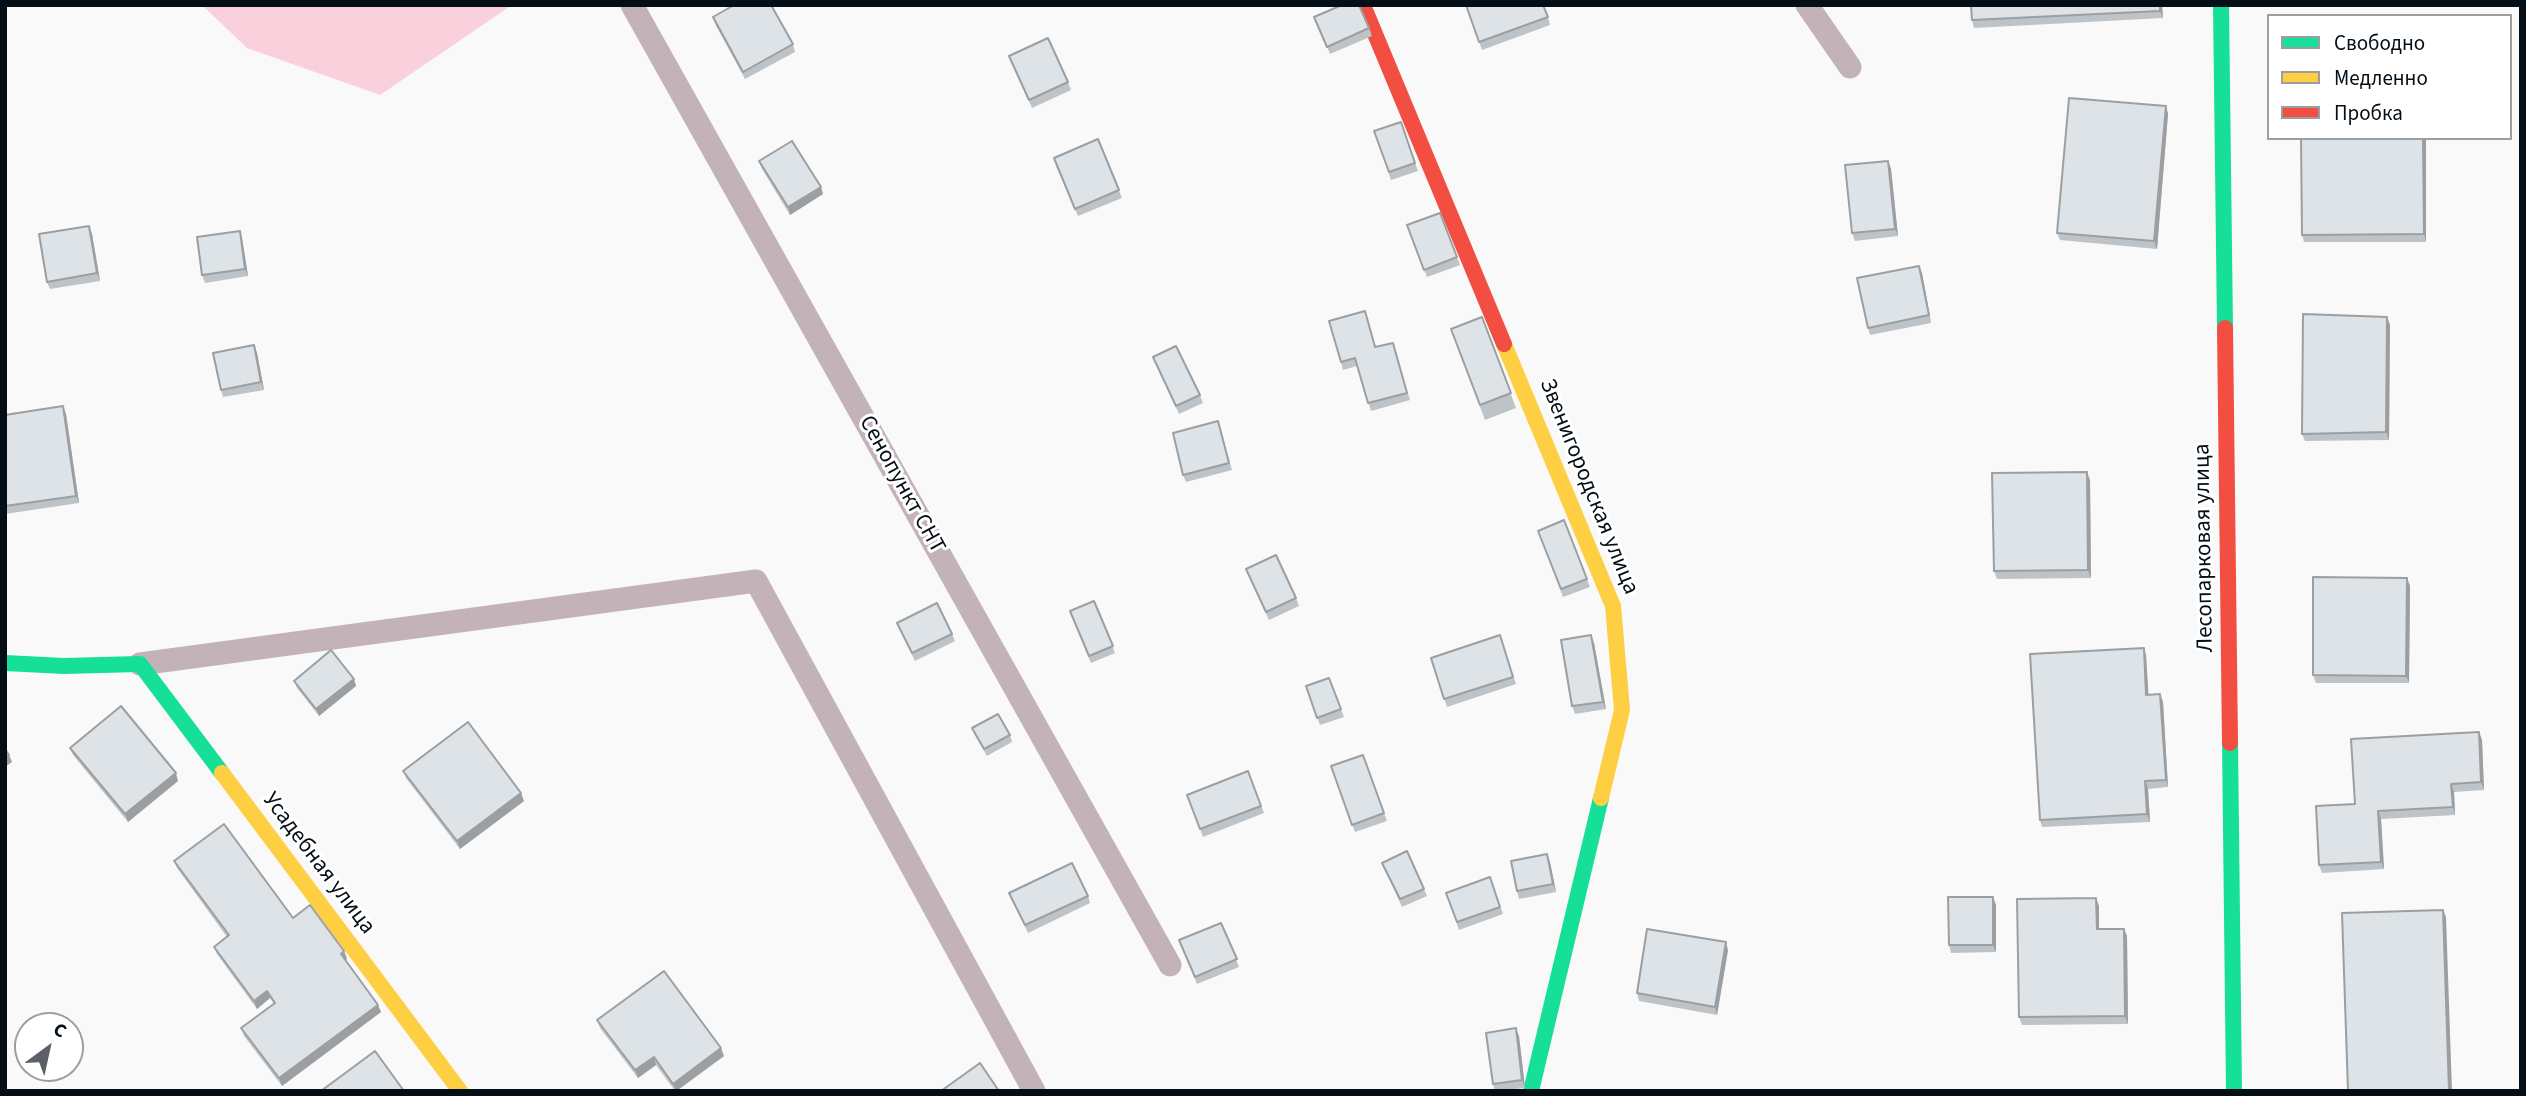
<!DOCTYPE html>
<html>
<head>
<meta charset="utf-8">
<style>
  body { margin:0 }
  #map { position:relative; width:2526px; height:1096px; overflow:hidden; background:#f9f9f9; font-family:"Source Sans 3",sans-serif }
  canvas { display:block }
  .frame { position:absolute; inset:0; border:7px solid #040e16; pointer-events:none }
  .legend { position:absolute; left:2267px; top:14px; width:245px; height:126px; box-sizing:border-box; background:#fff; border:2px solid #9b9fa2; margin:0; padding:9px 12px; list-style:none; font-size:21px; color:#040e16 }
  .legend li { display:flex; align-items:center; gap:14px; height:35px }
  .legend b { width:35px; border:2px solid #9b9fa2 }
  .north { position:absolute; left:14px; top:1012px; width:70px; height:70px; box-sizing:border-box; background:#fff; border:2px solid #9b9fa2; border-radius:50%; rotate:33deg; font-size:19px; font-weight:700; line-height:28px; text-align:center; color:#040e16 }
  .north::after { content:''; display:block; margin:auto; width:24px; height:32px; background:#5a6065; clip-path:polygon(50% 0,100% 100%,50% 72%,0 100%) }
</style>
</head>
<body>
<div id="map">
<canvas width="2526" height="1096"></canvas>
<div class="frame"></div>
<ul class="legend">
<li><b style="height:9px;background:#16e098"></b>Свободно</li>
<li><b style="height:9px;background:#ffcf43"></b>Медленно</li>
<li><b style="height:9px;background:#f24e42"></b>Пробка</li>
</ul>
<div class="north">С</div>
</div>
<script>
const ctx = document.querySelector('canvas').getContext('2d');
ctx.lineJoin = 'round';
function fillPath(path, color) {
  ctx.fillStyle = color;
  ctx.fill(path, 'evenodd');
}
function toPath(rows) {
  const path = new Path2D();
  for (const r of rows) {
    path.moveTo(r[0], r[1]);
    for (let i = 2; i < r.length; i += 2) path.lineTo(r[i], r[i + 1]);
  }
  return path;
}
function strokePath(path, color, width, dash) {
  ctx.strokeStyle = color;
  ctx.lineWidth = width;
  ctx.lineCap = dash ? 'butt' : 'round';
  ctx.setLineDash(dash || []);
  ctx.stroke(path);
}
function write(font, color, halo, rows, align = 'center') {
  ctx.font = font + ' "Source Sans 3",sans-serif';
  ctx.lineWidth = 6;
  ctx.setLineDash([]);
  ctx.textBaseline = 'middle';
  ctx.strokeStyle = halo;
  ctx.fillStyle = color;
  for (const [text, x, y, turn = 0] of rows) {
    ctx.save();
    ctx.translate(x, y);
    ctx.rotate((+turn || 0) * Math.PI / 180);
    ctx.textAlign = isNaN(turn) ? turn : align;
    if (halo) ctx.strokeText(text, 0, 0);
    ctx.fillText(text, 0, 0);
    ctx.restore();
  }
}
fillPath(toPath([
  [202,5,512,5,380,95,247,48]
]), '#f9d0db');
strokePath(toPath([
  [632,5,1170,965],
  [1807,5,1850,67],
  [140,664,756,581,1034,1091]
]), '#c3b3b8', 23);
strokePath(toPath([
  [2221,5,2225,328],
  [5,663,64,666,140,664,222,773],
  [2230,743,2234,1091],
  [1531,1091,1601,798]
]), '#16e098', 16);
strokePath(toPath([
  [1504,344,1613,606,1622,710,1601,798],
  [222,773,460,1091]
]), '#ffcf43', 16);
strokePath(toPath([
  [1363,5,1504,344],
  [2225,328,2230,743]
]), '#f24e42', 16);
fillPath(toPath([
  [1466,5,1548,17,1550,25,1482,50],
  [1971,5,2162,5,2163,18,1974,28,1972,20],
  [713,17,793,44,795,52,745,79,715,24],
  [1314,17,1369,28,1372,36,1330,54],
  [1009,56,1068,82,1071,90,1032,108],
  [2166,106,2168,114,2157,249,2060,240,2057,233],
  [1401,122,1418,171,1391,180,1374,131],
  [2426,138,2426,242,2304,242,2302,235],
  [1098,139,1122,198,1078,216,1056,166],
  [759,161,821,187,823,194,790,215,762,169],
  [1888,161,1891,169,1898,236,1855,241,1852,233],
  [1440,213,1460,265,1427,277,1407,225],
  [240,231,242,238,248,276,205,283,202,275],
  [92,234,100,281,50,289,47,282],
  [1922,273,1931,323,1870,335,1868,328],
  [1365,311,1376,347,1393,343,1410,400,1371,411,1357,366,1343,370,1341,362],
  [1482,317,1516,408,1485,420,1451,329],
  [2387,317,2390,325,2389,440,2305,441,2302,434],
  [254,345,257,353,264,390,223,397,221,390],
  [1153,357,1200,395,1203,403,1179,414],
  [63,406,66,414,79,503,5,514,5,415],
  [1218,421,1232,470,1186,482,1183,475],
  [2090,480,2091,578,1997,579,1994,571],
  [1538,531,1587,579,1590,587,1563,597],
  [1246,569,1296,598,1299,606,1269,620],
  [2407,578,2410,586,2409,683,2316,683,2313,675],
  [1094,601,1115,653,1091,663,1070,611],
  [897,623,952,634,955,641,915,661],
  [1500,635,1516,684,1447,707,1431,658],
  [1594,643,1606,709,1575,714,1572,706],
  [2146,655,2148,695,2160,694,2163,702,2168,787,2148,789,2150,822,2042,827,2040,820],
  [1329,678,1344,717,1320,725,1306,686],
  [354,679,356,686,319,716,297,688,294,681],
  [972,728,1010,735,1012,742,987,756,975,735],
  [2479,732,2482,740,2484,790,2454,792,2455,815,2381,819,2384,869,2322,873,2319,865,2355,804],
  [70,748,178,781,128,822,73,755],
  [1363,755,1387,821,1355,832,1331,766],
  [403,771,524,801,460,849,406,778],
  [1248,771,1264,813,1203,837,1187,795],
  [1547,854,1550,862,1556,892,1519,899,1517,891],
  [174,861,293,918,344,951,347,959,345,960,381,1012,282,1086,244,1036,241,1028,274,1004,270,998,257,1009,217,954,214,947,227,937,177,868],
  [1382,863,1424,889,1427,896,1402,907],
  [1490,877,1503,914,1459,930,1446,893],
  [1009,893,1088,896,1090,903,1028,933],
  [1993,897,1996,905,1996,952,1951,953,1949,945],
  [2099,906,2099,929,2124,929,2127,936,2128,1024,2022,1025,2019,1017],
  [1221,923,1239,967,1197,984,1179,940],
  [1728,950,1717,1015,1639,1001,1637,993],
  [597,1020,724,1056,677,1091,675,1091,656,1065,638,1078,600,1028],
  [1519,1036,1525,1088,1495,1091,1493,1084]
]), '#bec3c7');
fillPath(toPath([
  [2160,5,2162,5,2163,18,2160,11],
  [2166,106,2168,114,2157,249,2154,241],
  [2423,138,2426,138,2426,242,2424,234],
  [1888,161,1891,169,1898,236,1895,229],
  [821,187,823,194,790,215,788,207],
  [89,226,92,234,100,281,97,273],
  [240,231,242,238,248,276,245,269],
  [1919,266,1922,273,1931,323,1929,315],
  [2387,317,2390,325,2389,440,2386,432],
  [254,345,257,353,264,390,261,382],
  [63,406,66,414,79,503,76,496],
  [2087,472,2090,480,2091,578,2088,570],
  [2407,578,2410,586,2409,683,2406,676],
  [1591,635,1594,643,1606,709,1603,702],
  [2144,648,2146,655,2149,702,2146,695],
  [354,679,356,686,319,716,316,709],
  [2160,694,2163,702,2168,787,2166,780],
  [2479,732,2482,740,2484,790,2481,782],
  [9,755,12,762,5,767,5,758],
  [176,773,178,781,128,822,125,814],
  [2145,781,2148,789,2150,822,2147,814],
  [2451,784,2454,792,2455,815,2453,807],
  [521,793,524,801,460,849,457,841],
  [2378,811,2381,819,2384,869,2381,862],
  [1547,854,1550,862,1556,892,1553,884],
  [1993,897,1996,905,1996,952,1993,945],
  [2096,898,2099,906,2099,937,2097,929],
  [2443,910,2446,917,2452,1091,2449,1091],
  [2124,929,2127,936,2128,1024,2125,1016],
  [1726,942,1728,950,1717,1015,1715,1007],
  [344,951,347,959,344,961,341,954],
  [267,991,270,998,257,1009,254,1001],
  [378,1005,381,1012,282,1086,279,1078],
  [1516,1028,1519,1036,1525,1088,1522,1080],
  [721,1048,724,1056,676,1091,673,1084],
  [654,1057,656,1065,638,1078,635,1070]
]), '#9b9fa2');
const building = toPath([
  [734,5,771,5,793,44,743,72,713,17,734,5],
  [1342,5,1359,5,1369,28,1327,47,1314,17,1342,5],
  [1466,5,1543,5,1548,17,1479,42,1466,5],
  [1971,5,2160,5,2160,11,1972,20,1971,5],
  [1048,38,1068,82,1029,100,1009,56,1048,38],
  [2069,98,2166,106,2154,241,2057,233,2069,98],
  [1401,122,1415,163,1389,172,1374,131,1401,122],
  [2301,138,2423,138,2424,234,2302,235,2301,138],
  [1098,139,1119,190,1075,209,1054,158,1098,139],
  [792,141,821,187,788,207,759,161,792,141],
  [1888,161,1895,229,1852,233,1845,165,1888,161],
  [1440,213,1457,257,1424,270,1407,225,1440,213],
  [89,226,97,273,47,282,39,234,89,226],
  [240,231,245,269,202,275,197,237,240,231],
  [1919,266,1929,315,1868,328,1857,278,1919,266],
  [1365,311,1375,347,1393,343,1407,393,1368,403,1355,358,1341,362,1329,321,1365,311],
  [2303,314,2387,317,2386,432,2302,434,2303,314],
  [1482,317,1511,393,1480,405,1451,329,1482,317],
  [254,345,261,382,221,390,213,353,254,345],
  [1176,346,1200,395,1176,406,1153,357,1176,346],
  [63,406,76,496,5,506,5,415,63,406],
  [1218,421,1229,463,1183,475,1173,433,1218,421],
  [2087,472,2088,570,1994,571,1992,473,2087,472],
  [1564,520,1587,579,1561,589,1538,531,1564,520],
  [1276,555,1296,598,1266,612,1246,569,1276,555],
  [2313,577,2407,578,2406,676,2313,675,2313,577],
  [1094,601,1113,646,1089,656,1070,611,1094,601],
  [937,603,952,634,912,653,897,623,937,603],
  [1500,635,1513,677,1444,699,1431,658,1500,635],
  [1591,635,1603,702,1572,706,1561,640,1591,635],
  [2144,648,2146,695,2160,694,2166,780,2145,781,2147,814,2040,820,2030,654,2144,648],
  [331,650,354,679,316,709,294,681,331,650],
  [1329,678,1341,709,1317,718,1306,686,1329,678],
  [121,706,176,773,125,814,70,748,121,706],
  [998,714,1010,735,984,749,972,728,998,714],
  [468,722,521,793,457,841,403,771,468,722],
  [2479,732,2481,782,2451,784,2453,807,2378,811,2381,862,2319,865,2316,806,2355,804,2351,739,2479,732],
  [5,749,9,755,5,758,5,749],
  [1363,755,1384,813,1352,825,1331,766,1363,755],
  [1248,771,1261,806,1200,829,1187,795,1248,771],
  [224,824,293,918,310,905,344,951,341,954,378,1005,279,1078,241,1028,275,1003,267,991,254,1001,214,947,229,935,174,861,224,824],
  [1407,851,1424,889,1400,899,1382,863,1407,851],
  [1547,854,1553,884,1517,891,1511,861,1547,854],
  [1072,863,1088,896,1025,925,1009,893,1072,863],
  [1490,877,1500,907,1457,922,1446,893,1490,877],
  [1948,897,1993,897,1993,945,1949,945,1948,897],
  [2096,898,2097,929,2124,929,2125,1016,2019,1017,2017,899,2096,898],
  [2443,910,2449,1091,2348,1091,2342,913,2443,910],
  [1221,923,1237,959,1195,977,1179,940,1221,923],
  [1647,929,1726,942,1715,1007,1637,993,1647,929],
  [664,971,721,1048,673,1084,654,1057,635,1070,597,1020,664,971],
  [1516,1028,1522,1080,1493,1084,1486,1033,1516,1028],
  [375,1051,404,1091,321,1091,375,1051],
  [980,1063,999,1091,941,1091,980,1063]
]);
fillPath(building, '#dde3e7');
strokePath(building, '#9b9fa2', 2);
write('23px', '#040e16', '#fff', [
  ["Сенопункт СНТ",901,485,61],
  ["Звенигородская улица",1588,487,68],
  ["Лесопарковая улица",2205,548,-91],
  ["Усадебная улица",318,864,53]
]);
</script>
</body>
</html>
